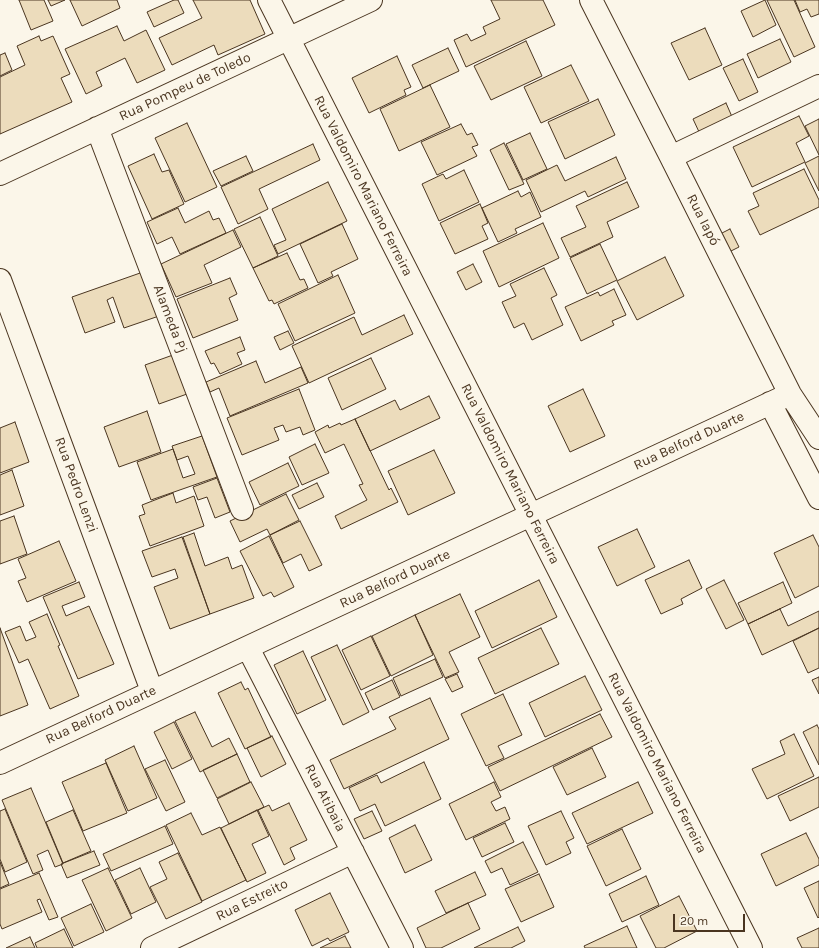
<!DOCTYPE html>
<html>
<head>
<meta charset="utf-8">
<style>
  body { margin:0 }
  #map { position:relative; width:819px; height:948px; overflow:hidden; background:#fbf6e9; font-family:Karla,sans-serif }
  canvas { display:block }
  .scale { position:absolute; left:673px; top:914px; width:72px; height:18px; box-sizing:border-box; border:2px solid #4a3520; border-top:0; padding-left:5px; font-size:12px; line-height:14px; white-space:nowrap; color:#4a3520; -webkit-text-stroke:3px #fbf6e9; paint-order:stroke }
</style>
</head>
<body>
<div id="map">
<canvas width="819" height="948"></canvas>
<div class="scale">20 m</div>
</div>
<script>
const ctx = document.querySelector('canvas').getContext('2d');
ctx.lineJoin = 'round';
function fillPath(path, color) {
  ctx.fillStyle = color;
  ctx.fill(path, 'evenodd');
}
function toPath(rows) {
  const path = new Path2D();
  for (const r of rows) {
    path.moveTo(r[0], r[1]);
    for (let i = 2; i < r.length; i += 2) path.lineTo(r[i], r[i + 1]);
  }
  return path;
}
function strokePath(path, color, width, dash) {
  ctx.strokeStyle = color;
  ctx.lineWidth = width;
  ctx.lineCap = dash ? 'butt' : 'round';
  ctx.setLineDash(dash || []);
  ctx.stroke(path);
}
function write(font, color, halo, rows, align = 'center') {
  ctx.font = font + ' Karla,sans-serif';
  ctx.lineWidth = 3;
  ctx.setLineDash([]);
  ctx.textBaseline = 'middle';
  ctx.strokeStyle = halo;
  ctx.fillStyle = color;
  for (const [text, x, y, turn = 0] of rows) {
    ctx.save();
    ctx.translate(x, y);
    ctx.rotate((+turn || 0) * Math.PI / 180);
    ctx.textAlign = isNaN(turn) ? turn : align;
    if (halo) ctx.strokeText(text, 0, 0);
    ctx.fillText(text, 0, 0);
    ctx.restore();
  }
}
const building = toPath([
  [19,0,44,0,53,21,31,30,19,0],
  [48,0,65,0,51,6,48,0],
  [70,0,117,0,120,8,82,26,70,0],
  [174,0,178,0,184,13,154,27,147,12,174,0],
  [193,0,250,0,265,34,218,55,214,45,172,65,159,38,202,18,193,0],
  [491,0,543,0,555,25,466,67,454,40,467,34,471,41,486,34,483,27,500,19,491,0],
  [765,0,776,25,753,37,741,11,765,0],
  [767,0,794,0,815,47,794,57,767,0],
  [795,0,819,0,819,14,811,17,807,9,800,12,795,0],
  [117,26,124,41,146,30,165,70,137,83,125,58,96,72,102,86,86,94,65,49,117,26],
  [705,28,722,65,689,80,671,43,705,28],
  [39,36,41,41,53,36,70,74,61,78,72,102,0,134,0,77,25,65,17,46,39,36],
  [780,39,791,62,758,78,747,54,780,39],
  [526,41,542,76,491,100,474,66,526,41],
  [448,48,459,71,423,88,412,65,448,48],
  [5,53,12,70,0,76,0,55,5,53],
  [397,56,411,87,404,90,406,95,369,113,352,78,397,56],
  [743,59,758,92,739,101,723,68,743,59],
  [571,65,589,101,541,123,524,87,571,65],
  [430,85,450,127,399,151,380,109,430,85],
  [598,99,615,135,565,159,548,122,598,99],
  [726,103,733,119,700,134,693,119,726,103],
  [799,116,809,136,796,143,805,162,752,187,733,147,799,116],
  [819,119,819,155,805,126,819,119],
  [187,123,217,187,185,202,155,138,187,123],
  [461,124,467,135,472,133,478,145,472,147,477,156,437,175,421,142,461,124],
  [530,133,547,169,523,180,506,144,530,133],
  [504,143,524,184,509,190,490,150,504,143],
  [313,144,320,160,259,189,268,209,238,224,221,187,313,144],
  [154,154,162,172,169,170,184,204,152,219,128,166,154,154],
  [246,156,253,171,221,186,213,171,246,156],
  [819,156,819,191,805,163,819,156],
  [616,157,626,179,588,197,585,191,541,212,526,180,557,165,565,181,616,157],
  [804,169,819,200,819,207,760,235,748,211,759,206,753,193,804,169],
  [464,170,479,202,439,221,422,184,443,174,446,179,464,170],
  [328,182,347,221,278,254,274,245,286,240,272,209,328,182],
  [627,182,639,207,607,222,613,237,570,257,561,238,586,227,576,206,627,182],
  [518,191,521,197,530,192,541,217,515,229,517,233,498,242,482,208,518,191],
  [480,204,488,223,482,226,488,239,455,254,440,223,480,204],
  [178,208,185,223,209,211,213,220,219,218,226,233,180,254,172,237,157,244,147,222,178,208],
  [260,217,278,256,253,268,234,229,260,217],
  [543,223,559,258,499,287,483,251,543,223],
  [342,224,358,259,331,272,333,276,318,283,300,244,342,224],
  [730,229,739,247,729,252,720,234,730,229],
  [233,230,241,247,204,265,212,283,176,297,161,264,233,230],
  [600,244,617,280,587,294,570,258,600,244],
  [287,253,300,280,304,279,308,288,274,304,272,300,269,301,253,268,287,253],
  [665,257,684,296,637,320,617,281,665,257],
  [473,264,482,282,466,290,457,272,473,264],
  [544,268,557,295,551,298,563,325,532,340,524,323,514,328,502,302,516,296,510,284,544,268],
  [143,272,159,316,124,328,113,297,107,300,115,322,85,333,72,297,143,272],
  [338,275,355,313,295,341,278,304,338,275],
  [230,278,237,294,229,298,238,320,193,338,177,299,230,278],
  [614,289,626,315,612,321,614,325,581,341,565,307,598,292,600,296,614,289],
  [404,315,413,334,309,383,292,346,354,317,362,335,404,315],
  [288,331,294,343,280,350,274,337,288,331],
  [240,337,245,350,237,353,242,364,220,374,214,363,211,364,205,351,240,337],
  [173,355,187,394,159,404,145,365,173,355],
  [371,358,386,389,342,410,328,378,371,358],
  [256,361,265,383,301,367,308,383,230,416,219,388,210,392,206,382,256,361],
  [299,389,315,430,303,435,300,427,286,432,283,425,274,428,279,440,242,455,227,418,299,389],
  [583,389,605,436,570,452,548,406,583,389],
  [429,396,440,418,370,451,355,419,395,400,400,410,429,396],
  [147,411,161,452,119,467,104,427,147,411],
  [355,419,389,490,391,488,398,502,341,529,335,516,367,500,359,485,363,484,344,444,325,453,315,432,328,425,329,428,340,423,341,425,355,419],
  [15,422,29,462,0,473,0,428,15,422],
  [202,436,217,477,151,500,137,462,173,449,183,478,195,474,188,456,177,460,172,446,202,436],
  [315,444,329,473,302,485,289,457,315,444],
  [434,450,455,493,408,515,388,471,434,450],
  [288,463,299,486,260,505,249,482,288,463],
  [12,470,24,506,0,515,0,475,12,470],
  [217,478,230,512,215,518,207,497,198,500,193,487,217,478],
  [317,483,324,497,299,509,292,495,317,483],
  [173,493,176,503,194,496,204,526,150,546,139,516,145,514,142,505,173,493],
  [286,494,299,520,270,535,267,529,240,542,230,521,286,494],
  [14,516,27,554,0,564,0,521,14,516],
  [300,521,322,565,309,571,301,554,283,563,270,535,300,521],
  [637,529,655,567,617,586,598,547,637,529],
  [194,533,205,566,228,557,232,569,242,565,254,598,210,614,183,537,194,533],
  [813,535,819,547,819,586,795,598,774,553,813,535],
  [269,536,294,587,274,597,271,592,263,596,240,551,269,536],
  [182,537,210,614,170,629,154,587,178,578,175,569,152,577,142,551,182,537],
  [59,541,76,581,27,602,18,581,26,578,18,559,59,541],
  [689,560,702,588,681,599,683,604,661,614,645,580,689,560],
  [539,580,557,617,492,648,475,611,539,580],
  [724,580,744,620,726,629,706,589,724,580],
  [79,582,85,597,62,606,66,616,89,606,114,664,78,679,43,597,79,582],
  [783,582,792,603,748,624,738,603,783,582],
  [460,594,480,637,449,652,459,672,445,678,415,615,460,594],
  [780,609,788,626,819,611,819,628,762,655,748,624,780,609],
  [47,614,60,645,58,646,79,696,50,709,28,659,19,663,5,632,20,626,26,641,36,637,29,622,47,614],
  [415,615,433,655,391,676,372,636,415,615],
  [0,628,28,705,0,716,0,628],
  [541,628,559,664,495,694,478,658,541,628],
  [819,628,819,668,808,673,793,641,819,628],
  [371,636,390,676,361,690,342,650,371,636],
  [337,645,369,712,343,725,311,657,337,645],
  [303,651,326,700,297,714,274,665,303,651],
  [435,659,443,677,401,696,393,678,435,659],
  [457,674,463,687,452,692,445,679,457,674],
  [585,676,602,710,545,737,529,703,585,676],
  [819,677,819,694,812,680,819,677],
  [392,680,400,697,373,710,365,693,392,680],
  [241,682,245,690,248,688,271,737,245,749,218,693,241,682],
  [503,694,522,735,498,746,504,758,486,766,461,714,503,694],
  [430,698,449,739,344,789,330,760,396,729,389,717,430,698],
  [195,712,212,747,229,738,237,754,200,772,175,721,195,712],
  [600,714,612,737,500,791,488,767,600,714],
  [174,722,192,759,172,769,154,732,174,722],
  [817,725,819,729,819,765,803,732,817,725],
  [794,734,814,776,767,799,752,769,785,754,780,741,794,734],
  [272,736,286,764,261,777,247,748,272,736],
  [134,746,157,798,128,811,105,760,134,746],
  [592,748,606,777,567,795,553,767,592,748],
  [237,754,250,782,217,798,203,770,237,754],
  [165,760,185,802,166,811,145,769,165,760],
  [424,762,441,799,385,826,375,804,360,811,349,788,377,775,381,783,424,762],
  [106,763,127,813,83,831,62,782,106,763],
  [819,777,819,807,790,821,778,796,819,777],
  [251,782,264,807,229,824,217,799,251,782],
  [494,782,501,797,491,802,496,811,505,807,510,819,466,840,449,804,494,782],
  [638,782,653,813,587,844,572,813,638,782],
  [31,788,63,864,55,867,48,850,37,855,43,870,33,874,2,800,31,788],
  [289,803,307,840,290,848,295,859,284,865,258,810,269,805,272,811,289,803],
  [5,809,27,862,5,872,0,859,0,811,5,809],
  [73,810,91,851,63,863,46,822,73,810],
  [257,810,269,836,252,844,266,873,247,882,221,828,257,810],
  [372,811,382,831,364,839,354,819,372,811],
  [561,811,574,838,566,842,571,853,546,865,528,826,561,811],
  [191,813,202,835,220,827,246,880,202,901,166,825,191,813],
  [505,823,514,842,482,857,473,838,505,823],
  [415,825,432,860,405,873,389,838,415,825],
  [165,826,173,844,111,871,103,854,165,826],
  [622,829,641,869,606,886,587,846,622,829],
  [806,833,819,859,819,865,776,886,761,854,806,833],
  [523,842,538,872,510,885,502,868,491,873,485,861,523,842],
  [94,851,100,865,67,878,61,864,94,851],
  [178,853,202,902,166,919,150,887,167,879,159,862,178,853],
  [0,862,9,884,0,888,0,862],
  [108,868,132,918,106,931,82,880,108,868],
  [140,868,156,902,131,914,115,880,140,868],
  [475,872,486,895,446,913,435,891,475,872],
  [39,873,58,917,49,920,40,899,37,900,42,912,2,929,0,924,0,889,39,873],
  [539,874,554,907,521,922,505,889,539,874],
  [646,876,659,905,622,922,609,894,646,876],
  [819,881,819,917,818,918,804,888,819,881],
  [330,893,349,932,330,941,328,938,312,946,295,910,330,893],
  [679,896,697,931,664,948,656,948,640,916,679,896],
  [468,903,480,929,441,948,426,948,417,928,468,903],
  [91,904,104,932,74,946,61,918,91,904],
  [627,926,637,948,585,948,584,946,627,926],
  [518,927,525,941,511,948,474,948,518,927],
  [819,928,819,948,802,948,797,938,819,928],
  [64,929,73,948,37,948,35,943,64,929],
  [345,936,351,948,320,948,345,936],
  [30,937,35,948,6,948,30,937]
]);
fillPath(building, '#ecdcbc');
strokePath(building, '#4a3520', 1);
const minor = toPath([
  [269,0,751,948],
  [591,0,671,157,790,394,819,438],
  [97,128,242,509],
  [671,157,819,86],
  [0,174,371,0],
  [0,280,152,691],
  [770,403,819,498],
  [248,648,402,948],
  [0,763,790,394],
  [152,948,353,852]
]);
strokePath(minor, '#4a3520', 24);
strokePath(minor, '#fbf6e9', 22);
write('14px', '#4a3520', '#fbf6e9', [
  ["Rua Pompeu de Toledo",185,87,-25],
  ["Rua Valdomiro Mariano Ferreira",363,186,63],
  ["Rua Iapó",703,220,63],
  ["Alameda Pj",170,319,69],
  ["Rua Belford Duarte",689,441,-25],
  ["Rua Valdomiro Mariano Ferreira",510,474,63],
  ["Rua Pedro Lenzi",76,485,70],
  ["Rua Belford Duarte",395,579,-25],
  ["Rua Belford Duarte",101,715,-25],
  ["Rua Valdomiro Mariano Ferreira",657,763,63],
  ["Rua Atibaia",325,798,63],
  ["Rua Estreito",252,900,-26]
]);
</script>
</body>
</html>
